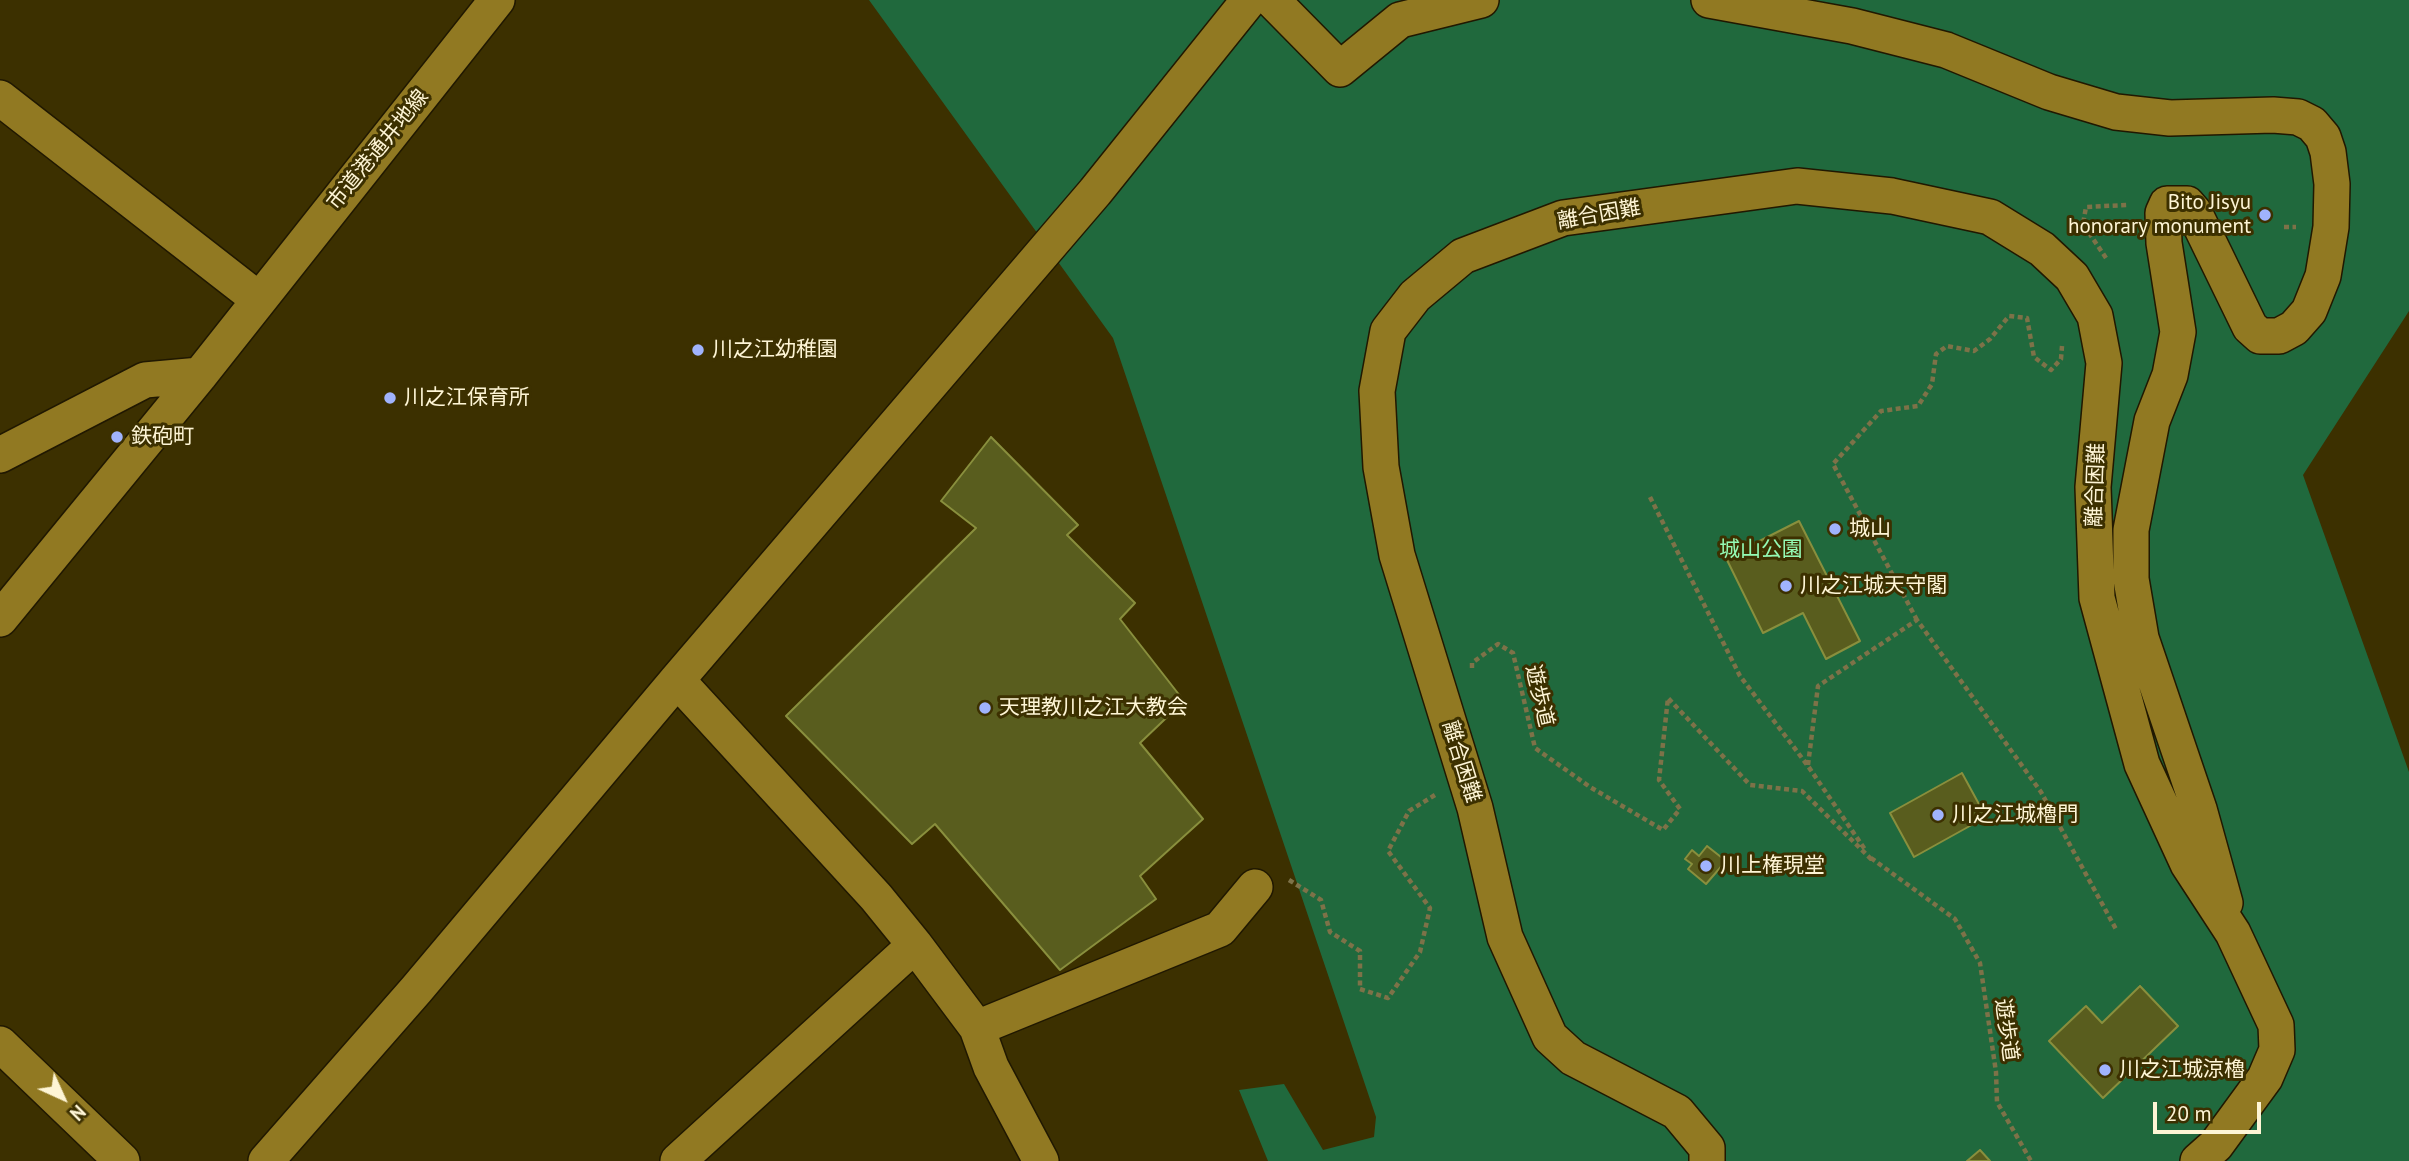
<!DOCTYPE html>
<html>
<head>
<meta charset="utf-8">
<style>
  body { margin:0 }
  #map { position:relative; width:2409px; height:1161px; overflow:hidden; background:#3c3000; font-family:"PT Sans",sans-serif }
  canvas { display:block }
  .north { position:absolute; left:28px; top:1063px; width:70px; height:70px; -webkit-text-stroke:5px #3c3000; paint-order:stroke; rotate:135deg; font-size:19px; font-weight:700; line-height:28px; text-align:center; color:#fef5d5 }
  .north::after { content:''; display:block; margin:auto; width:24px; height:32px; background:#fef5d5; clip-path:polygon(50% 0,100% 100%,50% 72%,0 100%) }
  .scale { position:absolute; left:2153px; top:1102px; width:108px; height:32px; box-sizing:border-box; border:4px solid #fef5d5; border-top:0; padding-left:9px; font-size:21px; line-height:24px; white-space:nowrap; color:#fef5d5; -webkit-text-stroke:5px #3c3000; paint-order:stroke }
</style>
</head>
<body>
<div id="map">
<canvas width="2409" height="1161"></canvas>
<div class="north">N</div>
<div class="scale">20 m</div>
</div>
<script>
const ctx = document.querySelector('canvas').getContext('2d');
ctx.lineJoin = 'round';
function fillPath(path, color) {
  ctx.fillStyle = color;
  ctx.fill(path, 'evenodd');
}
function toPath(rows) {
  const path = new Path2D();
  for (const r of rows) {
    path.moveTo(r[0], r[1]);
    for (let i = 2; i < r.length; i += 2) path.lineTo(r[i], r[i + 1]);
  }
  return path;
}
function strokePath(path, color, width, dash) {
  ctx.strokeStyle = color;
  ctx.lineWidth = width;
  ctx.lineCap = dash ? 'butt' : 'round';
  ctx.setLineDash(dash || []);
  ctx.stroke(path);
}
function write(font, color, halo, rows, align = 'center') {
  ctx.font = font + ' "PT Sans","Noto Sans JP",sans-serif';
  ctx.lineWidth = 6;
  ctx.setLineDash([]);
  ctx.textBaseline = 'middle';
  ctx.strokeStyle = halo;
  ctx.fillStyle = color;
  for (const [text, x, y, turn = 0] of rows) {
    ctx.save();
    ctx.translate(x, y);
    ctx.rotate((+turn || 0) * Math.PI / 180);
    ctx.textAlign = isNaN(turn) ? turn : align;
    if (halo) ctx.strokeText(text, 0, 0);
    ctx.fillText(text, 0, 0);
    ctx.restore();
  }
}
fillPath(toPath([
  [869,0,2409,0,2409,311,2303,475,2409,772,2409,1161,1268,1161,1239,1090,1284,1084,1323,1150,1374,1137,1376,1117,1113,338]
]), '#20693d');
const building = toPath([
  [991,437,1078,525,1067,535,1135,603,1120,619,1184,701,1140,743,1203,819,1140,876,1156,899,1060,970,935,824,912,844,786,716,976,528,941,501,991,437],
  [1799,521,1860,641,1826,659,1803,613,1763,633,1726,558,1799,521],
  [1962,773,1986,817,1914,857,1890,813,1962,773],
  [1707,846,1726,861,1706,884,1688,869,1692,864,1685,859,1692,850,1699,856,1707,846],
  [2140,986,2178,1026,2103,1098,2049,1041,2086,1006,2102,1023,2140,986],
  [1980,1150,1990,1161,1967,1161,1980,1150]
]);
fillPath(building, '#595d1e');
strokePath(building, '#898f3d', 2);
const minor = toPath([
  [1272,0,1340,69,1400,20,1481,0],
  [1709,0,1852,26,1946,50,2049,92,2116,112,2170,118,2273,115,2298,117,2312,124,2323,137,2328,152,2332,184,2331,227,2323,276,2309,311,2294,328,2279,336,2260,336,2250,327,2194,212,2187,204,2167,204,2163,213,2164,243,2178,332,2170,375,2152,421,2131,530,2131,579,2141,638,2199,809,2225,903],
  [0,98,258,299],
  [0,455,145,380,200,375],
  [0,619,200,375,497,0],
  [677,680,876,897,915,945,977,1028,991,1067,1041,1161],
  [977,1028,1220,929,1255,887],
  [0,1044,122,1161],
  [266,1161,416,990,677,680,1095,192,1249,0],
  [678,1161,915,945],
  [1707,1161,1707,1148,1677,1112,1573,1058,1550,1037,1505,937,1475,808,1397,555,1381,467,1377,391,1388,331,1415,296,1463,256,1563,218,1797,186,1892,196,1990,217,2042,249,2072,277,2095,316,2104,363,2093,487,2097,598,2142,764,2188,864,2233,933,2276,1025,2277,1050,2265,1078,2216,1145,2198,1161]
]);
strokePath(minor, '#201801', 38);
strokePath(toPath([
  [2284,227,2296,227],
  [2106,258,2083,224,2086,207,2127,205],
  [1650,497,1740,676,1808,766,1866,851],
  [1917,620,1833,464,1881,411,1918,406,1932,384,1936,354,1947,346,1974,351,1990,339,2009,316,2027,318,2034,357,2051,370,2061,359,2062,346],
  [1472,668,1472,663,1498,644,1513,653,1535,748,1590,787,1663,830,1680,809,1659,780,1668,698,1750,785,1802,791,1872,860],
  [1808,765,1818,686,1917,620,2041,792,2117,931],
  [1871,858,1955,919,1980,963,1996,1072,1997,1102,2031,1161],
  [1289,880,1321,900,1330,932,1360,951,1360,989,1388,998,1420,952,1430,908,1388,851,1409,811,1435,795]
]), '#7d7248', 4.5, [5, 3.5]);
strokePath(minor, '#917922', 35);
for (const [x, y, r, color] of [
  [2265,215,7,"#a0b3fd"],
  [698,350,7,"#a0b3fd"],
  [390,398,7,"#a0b3fd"],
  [117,437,7,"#a0b3fd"],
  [1835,529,7,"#a0b3fd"],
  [1786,586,7,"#a0b3fd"],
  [985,708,7,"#a0b3fd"],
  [1938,815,7,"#a0b3fd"],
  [1706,866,7,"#a0b3fd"],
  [2105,1070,7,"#a0b3fd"]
]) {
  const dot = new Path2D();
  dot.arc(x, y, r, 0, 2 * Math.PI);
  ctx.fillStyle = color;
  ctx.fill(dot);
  strokePath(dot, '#3c3000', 2.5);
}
write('21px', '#fef5d5', '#3c3000', [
  ["市道港通井地線",378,150,-51],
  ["離合困難",1599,215,-10],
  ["離合困難",2096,485,-88],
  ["遊歩道",1539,696,77],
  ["離合困難",1461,762,73],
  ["遊歩道",2006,1030,82]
]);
write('21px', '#fef5d5', '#3c3000', [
  ["Bito Jisyu",2251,203,"right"],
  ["honorary monument",2251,227,"right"],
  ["川之江幼稚園",712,350],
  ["川之江保育所",404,398],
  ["鉄砲町",131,437],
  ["城山",1849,529],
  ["川之江城天守閣",1800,586],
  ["天理教川之江大教会",999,708],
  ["川之江城櫓門",1952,815],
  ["川上権現堂",1720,866],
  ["川之江城涼櫓",2119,1070]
], 'left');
write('21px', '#94fab4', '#3c3000', [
  ["城山公園",1761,550]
]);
</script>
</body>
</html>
